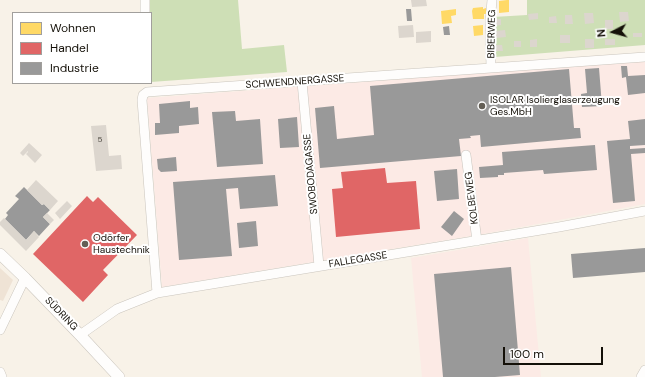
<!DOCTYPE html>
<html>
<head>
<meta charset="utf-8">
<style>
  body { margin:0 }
  #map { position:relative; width:645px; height:377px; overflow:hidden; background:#f8f2e8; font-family:"DM Sans",sans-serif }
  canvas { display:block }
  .legend { position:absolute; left:12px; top:12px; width:140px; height:72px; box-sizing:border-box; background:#fff; border:1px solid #a19f9c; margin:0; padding:5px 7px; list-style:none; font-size:12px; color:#141008 }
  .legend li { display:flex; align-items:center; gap:8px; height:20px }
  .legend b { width:20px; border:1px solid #a19f9c }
  .north { position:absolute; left:593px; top:12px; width:40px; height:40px; -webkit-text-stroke:3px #fff; paint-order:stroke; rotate:264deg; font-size:11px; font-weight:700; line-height:16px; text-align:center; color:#141008 }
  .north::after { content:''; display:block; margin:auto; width:14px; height:18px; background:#141008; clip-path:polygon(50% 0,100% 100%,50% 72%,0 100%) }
  .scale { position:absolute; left:503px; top:347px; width:100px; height:18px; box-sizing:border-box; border:2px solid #141008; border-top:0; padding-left:5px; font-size:12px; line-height:14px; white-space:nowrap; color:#141008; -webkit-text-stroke:3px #fff; paint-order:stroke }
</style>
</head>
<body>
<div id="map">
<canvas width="645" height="377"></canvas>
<ul class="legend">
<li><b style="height:11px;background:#ffd966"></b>Wohnen</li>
<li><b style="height:11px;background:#e06666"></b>Handel</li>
<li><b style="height:11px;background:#999"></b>Industrie</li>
</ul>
<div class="north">N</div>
<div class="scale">100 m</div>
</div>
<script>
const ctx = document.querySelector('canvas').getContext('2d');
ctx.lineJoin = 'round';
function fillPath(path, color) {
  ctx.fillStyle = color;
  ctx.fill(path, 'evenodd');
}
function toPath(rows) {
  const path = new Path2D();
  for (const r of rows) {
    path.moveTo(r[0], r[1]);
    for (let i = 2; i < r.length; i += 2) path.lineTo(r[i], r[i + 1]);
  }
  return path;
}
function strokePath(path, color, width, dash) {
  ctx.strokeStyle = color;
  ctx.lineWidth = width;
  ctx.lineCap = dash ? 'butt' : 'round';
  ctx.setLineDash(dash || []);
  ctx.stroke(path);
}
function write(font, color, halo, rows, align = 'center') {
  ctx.font = font + ' "DM Sans",sans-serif';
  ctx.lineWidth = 4;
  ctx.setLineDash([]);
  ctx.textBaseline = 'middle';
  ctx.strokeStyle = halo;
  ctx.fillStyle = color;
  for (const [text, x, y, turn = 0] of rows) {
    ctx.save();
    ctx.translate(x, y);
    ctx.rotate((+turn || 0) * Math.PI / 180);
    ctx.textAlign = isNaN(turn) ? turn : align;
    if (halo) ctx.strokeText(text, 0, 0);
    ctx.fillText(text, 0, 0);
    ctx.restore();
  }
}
fillPath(toPath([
  [0,268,13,280,3,301,0,300]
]), '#efe3d5');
fillPath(toPath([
  [645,61,645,204,489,233,162,287,147,98],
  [528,238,541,377,422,377,411,258]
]), '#fceae5');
fillPath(toPath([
  [148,0,238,0,242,49,284,45,287,72,151,82,151,13,148,13],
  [527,0,645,0,645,45,495,57,493,17,527,15]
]), '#cedfb6');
fillPath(toPath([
  [507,0,509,0,509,12,499,13,499,1],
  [483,7,483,9,486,8,487,14,484,14,484,19,473,19,472,11,473,8],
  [456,9,456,15,451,16,452,23,442,24,441,11],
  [483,25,483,35,474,36,473,26]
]), '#ffd966');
fillPath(toPath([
  [385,168,387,183,416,181,420,229,336,237,332,189,343,188,341,172],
  [87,196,93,202,98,197,137,235,103,270,108,275,83,302,33,254]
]), '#e06666');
fillPath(toPath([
  [406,9,411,9,412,21,407,21],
  [449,26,450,35,444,35,443,27],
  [621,66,627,66,628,76,645,75,645,93,628,95,626,77,622,78],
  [599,68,602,106,582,107,581,94,587,93,585,69],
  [569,69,574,128,580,128,581,138,481,147,480,135,470,136,471,138,459,139,461,156,320,168,315,108,334,106,337,139,374,135,370,86],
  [190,101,190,108,198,107,199,124,179,126,179,133,155,135,155,123,160,123,159,104],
  [235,111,236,121,260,119,263,164,217,167,212,112],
  [297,117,299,147,280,148,278,119],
  [645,119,645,145,630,146,630,149,645,148,645,153,631,154,635,201,613,203,607,141,630,139,628,121],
  [595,145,597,170,544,174,543,170,504,173,504,175,498,175,498,177,480,178,479,167,503,165,502,152],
  [176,157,177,171,161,172,158,169,157,159],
  [457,169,459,199,437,201,434,171],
  [275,175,278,206,240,209,238,188,226,189,232,256,179,260,173,182],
  [24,187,42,205,44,204,50,210,43,217,50,224,39,236,34,231,26,240,5,219,8,215,6,213,19,199,15,196],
  [454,211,464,219,452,236,441,227],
  [256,221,258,246,239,248,237,223],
  [645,248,645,272,573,278,571,254],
  [511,267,520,375,495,377,443,377,434,274]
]), '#999');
fillPath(toPath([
  [411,0,426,0,427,6,412,7],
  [619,12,628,12,629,21,620,22],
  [538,13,538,19,529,20,528,14],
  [584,13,593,13,594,23,585,24],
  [565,15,572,15,573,24,565,24],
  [556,16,557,23,549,23,549,17],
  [494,19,501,19,501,25,494,26],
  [605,20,613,20,613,29,605,29],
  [413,25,414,37,399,38,398,26],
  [505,30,506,37,496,38,495,31],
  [431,31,431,42,416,43,416,32],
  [633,33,642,33,642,37,633,37],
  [560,35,570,35,570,43,560,43],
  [537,39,537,47,530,47,530,40],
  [585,39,594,39,594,48,585,48],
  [605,39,615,39,615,45,605,45],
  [514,41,521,41,521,47,514,47],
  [495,45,502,45,503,51,495,51],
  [106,125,109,156,121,155,122,169,96,171,91,126],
  [29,143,42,155,35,163,26,154,28,152,28,151,23,156,20,153],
  [36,180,58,201,50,210,44,204,42,205,27,190],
  [67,201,72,206,60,219,55,213],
  [47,213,54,220,50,224,43,217],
  [4,218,26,240,34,231,39,237,26,251,0,225,0,222]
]), '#dcd6ce');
const minor = toPath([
  [145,0,145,13],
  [491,68,490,23,492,0],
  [302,82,319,266],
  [466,155,477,241],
  [157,293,142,100,143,95,147,92,491,68,645,57],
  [0,330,25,278],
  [80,335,117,309,157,293,559,227,645,211],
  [0,372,2,377],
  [641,377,645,370]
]);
const major = toPath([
  [0,254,25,278,80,335,119,377]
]);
strokePath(minor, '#cac5bd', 10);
strokePath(major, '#cac5bd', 12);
strokePath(minor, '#fefdfc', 9);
strokePath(major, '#fefdfc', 11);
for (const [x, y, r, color] of [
  [482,106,4,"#645f56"],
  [85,244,4,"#645f56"]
]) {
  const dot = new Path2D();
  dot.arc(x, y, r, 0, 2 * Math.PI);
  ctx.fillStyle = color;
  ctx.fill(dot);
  strokePath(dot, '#fff', 1.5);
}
write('8px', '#46423a', null, [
  ["5",100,140]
]);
write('10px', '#141008', '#fff', [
  ["BIBERWEG",492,34,-89],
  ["SCHWENDNERGASSE",295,82,-4],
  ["SWOBODAGASSE",311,174,-95],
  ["KOLBEWEG",472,198,-97],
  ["FALLEGASSE",358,260,-9],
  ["SÜDRING",61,314,46]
]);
write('10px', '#141008', '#fff', [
  ["ISOLAR Isolierglaserzeugung",490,100],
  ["Ges.MbH",490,112],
  ["Odörfer",93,238],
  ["Haustechnik",93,250]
], 'left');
</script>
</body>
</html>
